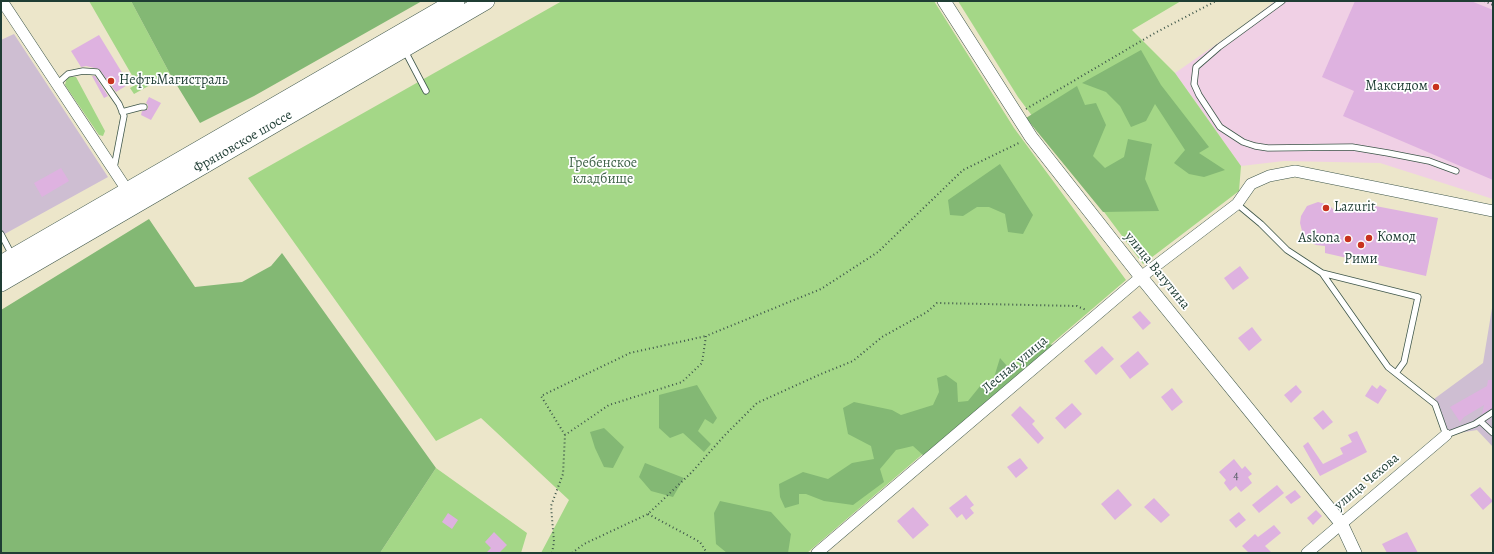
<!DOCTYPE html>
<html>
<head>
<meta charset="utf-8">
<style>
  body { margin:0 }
  #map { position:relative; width:1494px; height:554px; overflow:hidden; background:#ece6ca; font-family:Alegreya,serif }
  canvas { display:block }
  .frame { position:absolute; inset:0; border:2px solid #1f3d34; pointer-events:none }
</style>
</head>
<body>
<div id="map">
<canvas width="1494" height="554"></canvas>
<div class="frame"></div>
</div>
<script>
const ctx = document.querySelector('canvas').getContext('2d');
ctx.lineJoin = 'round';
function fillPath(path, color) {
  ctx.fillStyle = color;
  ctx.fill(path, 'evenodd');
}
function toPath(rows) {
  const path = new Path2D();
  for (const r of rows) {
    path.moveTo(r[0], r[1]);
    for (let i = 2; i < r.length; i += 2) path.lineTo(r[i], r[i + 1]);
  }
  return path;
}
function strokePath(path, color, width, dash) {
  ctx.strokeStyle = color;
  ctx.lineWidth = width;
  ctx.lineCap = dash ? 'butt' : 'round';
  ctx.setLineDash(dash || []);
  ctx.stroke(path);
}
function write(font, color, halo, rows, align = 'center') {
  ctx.font = font + ' Alegreya,serif';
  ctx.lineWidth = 3.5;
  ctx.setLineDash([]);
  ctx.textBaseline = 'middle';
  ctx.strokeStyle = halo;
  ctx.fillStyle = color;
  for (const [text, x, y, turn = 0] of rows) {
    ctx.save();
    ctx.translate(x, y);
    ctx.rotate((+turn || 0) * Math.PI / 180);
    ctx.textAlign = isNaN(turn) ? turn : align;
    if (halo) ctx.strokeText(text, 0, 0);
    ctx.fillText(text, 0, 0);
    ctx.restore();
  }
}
fillPath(toPath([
  [1275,1,1493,1,1493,199,1380,163,1284,161,1241,166,1175,73,1247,23]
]), '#f0d0e5');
fillPath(toPath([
  [14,34,108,177,1,236,1,40],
  [1493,302,1493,447,1477,430,1446,435,1434,399,1483,363]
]), '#cebed2');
fillPath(toPath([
  [89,1,131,1,170,74,134,94,130,88,137,84],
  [562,1,934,1,1014,128,1126,280,807,553,541,553,569,500,481,418,436,441,248,178],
  [958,1,1181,1,1132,30,1175,73,1241,166,1239,191,1143,264,1018,97],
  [67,77,76,77,105,131,103,136,99,135,65,85],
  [436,468,527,533,521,553,380,553]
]), '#a4d787');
fillPath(toPath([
  [131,1,422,1,254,96,200,123,170,74],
  [1141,50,1161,85,1209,147,1199,153,1225,170,1204,177,1189,174,1174,163,1185,150,1155,104,1146,121,1131,127,1120,106,1106,92,1082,83],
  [1077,86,1085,105,1096,103,1106,125,1093,156,1105,168,1124,157,1128,139,1152,144,1145,179,1159,211,1103,212,1026,118],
  [1000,164,1033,215,1023,234,1008,232,1005,214,989,207,977,207,963,216,950,215,948,200],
  [149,219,195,287,242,282,271,266,282,253,436,468,380,553,1,553,1,310],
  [1045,343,1053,345,1050,350,924,456,913,446,896,450,880,469,884,482,853,505,824,501,806,494,799,494,799,504,785,508,780,497,779,484,803,472,828,479,852,463,874,459,871,446,848,434,843,408,854,402,892,410,901,415,933,405,939,392,937,378,946,375,957,383,958,402,968,401,981,385,992,384,1000,358,1007,366,1010,373],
  [697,385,717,418,713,424,705,419,698,431,711,444,704,452,683,433,670,438,659,428,659,395],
  [604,428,624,447,613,468,604,467,595,448,590,432],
  [645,463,684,478,673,497,651,491,639,477],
  [720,501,771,512,791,534,788,553,727,553,716,544,714,513]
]), '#83b874');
fillPath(toPath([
  [1355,1,1471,1,1493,10,1493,180,1343,116,1354,91,1322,77],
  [99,35,129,84,116,92,99,69,86,66,81,67,71,51],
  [92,76,95,76,108,96,104,98],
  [149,97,161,103,151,120,141,115,142,111,148,109,148,105,146,103],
  [61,168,69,181,42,197,34,183],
  [1318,202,1329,205,1335,211,1344,212,1345,209,1363,212,1365,204,1438,218,1426,276,1325,253,1325,246,1316,245,1306,240,1303,235,1300,223,1301,216,1307,206],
  [1240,266,1249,278,1233,290,1224,278],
  [1140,311,1151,323,1143,330,1132,317],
  [1252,327,1262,340,1249,351,1238,338],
  [1102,346,1114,359,1096,375,1084,361],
  [1138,351,1149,364,1130,379,1120,366],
  [1488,380,1493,380,1493,408,1482,414,1484,405,1464,417,1460,422,1450,407,1487,386],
  [1296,385,1302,392,1291,403,1284,395],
  [1372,385,1377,389,1380,385,1387,390,1378,404,1365,396],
  [1172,388,1183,402,1172,411,1161,397],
  [1072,403,1082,414,1065,429,1055,418],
  [1020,406,1035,421,1032,424,1044,438,1038,444,1011,415],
  [1323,410,1333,422,1323,430,1313,418],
  [1357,431,1367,452,1320,476,1303,446,1308,442,1323,464,1343,454,1340,448,1352,442,1348,435],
  [1020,458,1028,468,1016,478,1007,467],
  [1234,459,1242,469,1245,466,1252,474,1248,477,1252,483,1241,492,1236,486,1230,491,1224,483,1226,480,1219,472],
  [1277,485,1284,493,1259,513,1252,505],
  [1480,487,1493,501,1483,510,1470,495],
  [1118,489,1132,505,1115,520,1101,504],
  [1295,490,1301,497,1291,504,1285,497],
  [966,495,974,505,970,508,974,513,966,520,962,514,957,518,949,508],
  [1154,498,1170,515,1161,523,1144,507],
  [913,507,929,525,913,539,897,521],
  [1316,510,1322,516,1313,525,1307,518],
  [1239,512,1246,520,1236,528,1229,520],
  [448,513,458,520,452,529,442,522],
  [1274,525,1281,533,1265,546,1272,553,1249,553,1242,546,1255,534,1258,537],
  [494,532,507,545,499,553,486,553,491,548,485,542],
  [1407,532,1418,553,1387,553,1382,544]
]), '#deb2e0');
const service = toPath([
  [1282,1,1219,47,1196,67,1194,84,1199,95,1220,127,1243,142,1255,146,1268,148,1352,147,1388,153,1429,161,1456,171],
  [405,51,426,91],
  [57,84,68,74,83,71,97,72,119,104,124,116,123,121,114,168],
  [122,112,141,107,144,107],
  [1237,204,1261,224,1287,250,1322,273,1388,367,1435,404,1446,435,1475,424,1493,412],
  [1,234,12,255],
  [1322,273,1418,297,1404,362,1396,373],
  [1480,421,1493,433]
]);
const minor = toPath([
  [2,1,127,190],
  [817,553,1141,277,1237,204,1251,184,1269,176,1295,171,1493,211],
  [1307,553,1446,435]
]);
const tertiary = toPath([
  [944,1,1031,137,1141,277,1341,523,1355,553]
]);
const primary = toPath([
  [1,264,456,1],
  [1,283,486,1]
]);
strokePath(service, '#3e564a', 7);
strokePath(minor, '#3e564a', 12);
strokePath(tertiary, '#3e564a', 14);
strokePath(primary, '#3e564a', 18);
strokePath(toPath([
  [1484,1,1493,5],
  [1026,109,1153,34,1216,1],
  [565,435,541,396,630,353,706,336],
  [648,514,700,542,707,553],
  [552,553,554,542,551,506,563,474,565,435,609,405,682,382,702,363,706,336,821,289,878,252,963,170,1021,142],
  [572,553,584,544,648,514,692,472,724,436,757,403,821,374,853,361,882,337,927,312,937,303,1077,306,1086,310]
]), '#3e564a', 2, [1, 3]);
strokePath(service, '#fff', 5.5);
strokePath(minor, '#fff', 11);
strokePath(tertiary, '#fff', 13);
strokePath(primary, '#fff', 17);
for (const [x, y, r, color] of [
  [111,81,4,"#c8321e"],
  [1436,87,4,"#c8321e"],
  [1326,208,4,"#c8321e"],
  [1369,238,4,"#c8321e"],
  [1348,239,4,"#c8321e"],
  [1361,245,4,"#c8321e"]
]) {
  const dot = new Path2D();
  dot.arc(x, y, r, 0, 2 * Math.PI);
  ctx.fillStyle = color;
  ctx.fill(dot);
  strokePath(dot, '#fff', 1.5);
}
write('12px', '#4f5a5f', null, [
  ["4",1236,476]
]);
write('14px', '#1f3d34', '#fff', [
  ["НефтьМагистраль",119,81],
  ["Максидом",1428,87,"right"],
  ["Lazurit",1334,208],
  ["Комод",1377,238],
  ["Askona",1340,239,"right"],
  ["Рими",1361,260,"center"]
], 'left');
write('14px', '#1f3d34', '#fff', [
  ["Фряновское шоссе",243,142,-30],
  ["улица Ватутина",1157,271,51],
  ["Лесная улица",1015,365,-40],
  ["улица Чехова",1367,482,-40]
]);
write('14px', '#406449', '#fff', [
  ["Гребенское",603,164],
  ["кладбище",603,180]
]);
</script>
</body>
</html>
